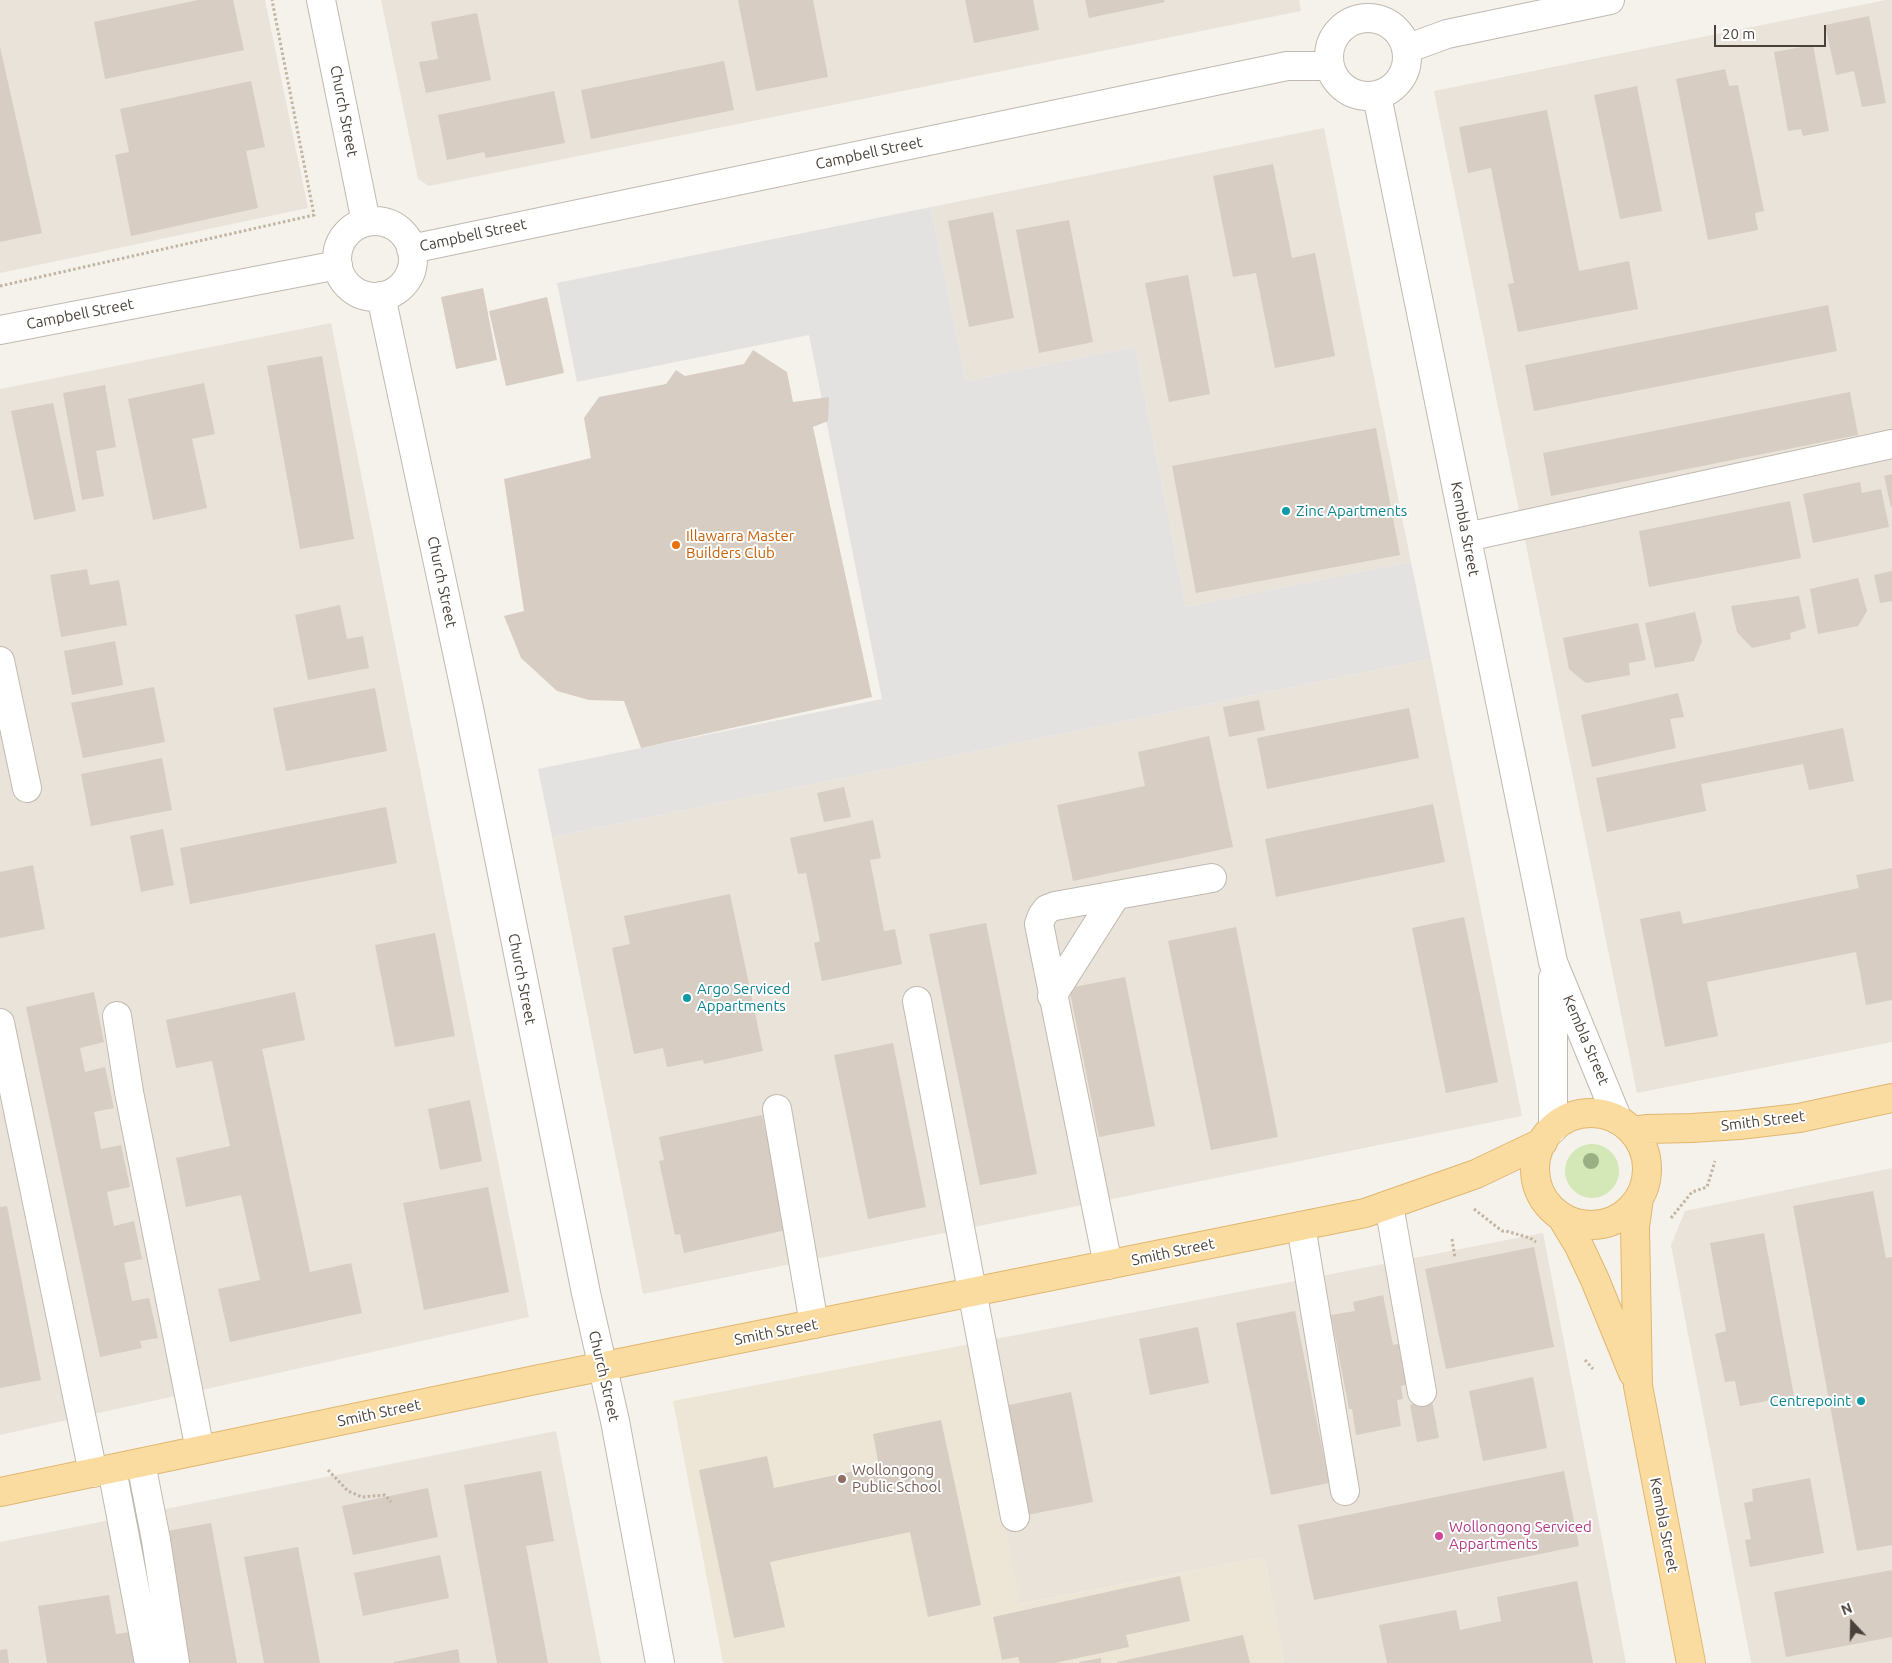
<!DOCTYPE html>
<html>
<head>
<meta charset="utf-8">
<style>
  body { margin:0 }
  #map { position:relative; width:1892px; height:1663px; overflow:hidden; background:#f5f2ec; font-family:Ubuntu,sans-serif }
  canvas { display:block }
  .north { position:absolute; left:1827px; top:1598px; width:50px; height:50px; -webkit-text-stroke:4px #fff; paint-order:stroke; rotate:339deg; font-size:14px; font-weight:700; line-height:20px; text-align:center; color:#4a423a }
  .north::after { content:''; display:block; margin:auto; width:18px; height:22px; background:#4a423a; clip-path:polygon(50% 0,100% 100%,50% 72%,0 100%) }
  .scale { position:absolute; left:1714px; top:25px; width:112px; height:22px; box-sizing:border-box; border:2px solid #4a423a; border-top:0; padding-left:6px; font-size:15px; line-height:18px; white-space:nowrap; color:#4a423a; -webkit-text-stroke:4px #fff; paint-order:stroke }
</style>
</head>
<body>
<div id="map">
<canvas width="1892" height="1663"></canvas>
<div class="north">N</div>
<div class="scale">20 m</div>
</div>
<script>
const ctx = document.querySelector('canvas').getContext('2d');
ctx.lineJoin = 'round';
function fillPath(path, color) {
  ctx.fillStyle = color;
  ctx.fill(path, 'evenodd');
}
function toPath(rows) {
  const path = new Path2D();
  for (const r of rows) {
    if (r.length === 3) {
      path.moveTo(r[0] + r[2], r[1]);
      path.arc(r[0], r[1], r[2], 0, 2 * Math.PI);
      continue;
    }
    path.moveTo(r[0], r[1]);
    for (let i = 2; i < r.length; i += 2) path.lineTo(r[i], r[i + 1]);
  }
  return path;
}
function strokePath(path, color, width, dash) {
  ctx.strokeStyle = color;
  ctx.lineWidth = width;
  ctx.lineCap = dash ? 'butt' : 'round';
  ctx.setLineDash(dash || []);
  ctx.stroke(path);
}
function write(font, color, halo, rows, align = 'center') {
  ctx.font = font + ' Ubuntu,sans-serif';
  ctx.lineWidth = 4;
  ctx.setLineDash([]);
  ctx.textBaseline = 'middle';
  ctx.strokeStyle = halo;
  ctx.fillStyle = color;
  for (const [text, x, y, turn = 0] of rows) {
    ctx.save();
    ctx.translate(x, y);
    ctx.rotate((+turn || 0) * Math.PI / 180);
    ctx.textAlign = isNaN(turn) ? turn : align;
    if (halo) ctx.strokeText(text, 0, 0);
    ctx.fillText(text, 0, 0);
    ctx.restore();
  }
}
fillPath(toPath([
  [0,0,265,0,308,208,0,273],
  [381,0,1299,0,1301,11,429,186,418,179],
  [1886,0,1892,0,1892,1042,1637,1093,1434,91],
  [1324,128,1411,562,1186,607,1135,347,966,381,931,207],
  [331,323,529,1317,0,1435,0,389],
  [1431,659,1522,1116,643,1294,552,837],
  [1892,1168,1892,1663,1751,1663,1671,1245,1685,1211],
  [1543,1233,1626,1663,1284,1663,1264,1557,1019,1604,970,1344],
  [556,1431,601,1663,0,1663,0,1542]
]), '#e9e3da');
fillPath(toPath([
  [970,1344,1020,1604,1264,1557,1284,1663,723,1663,673,1401]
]), '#ede6d7');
fillPath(toPath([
  [1592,1171,27]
]), '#d4e7b7');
fillPath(toPath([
  [931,207,966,381,1135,347,1186,607,1411,562,1431,659,552,837,538,769,882,699,809,335,577,382,557,283]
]), '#e4e2e0');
fillPath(toPath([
  [198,0,233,0,244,50,105,79,94,22],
  [738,0,813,0,828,77,756,91],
  [965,0,1033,0,1039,30,974,43],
  [1085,0,1164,0,1165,2,1089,18],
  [477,13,491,80,426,93,419,62,438,59,431,22],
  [1869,16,1886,103,1862,107,1854,71,1836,75,1825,25],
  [1813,45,1829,131,1803,136,1801,129,1788,131,1774,52],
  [0,47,42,233,0,242],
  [724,61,734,110,591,139,581,90],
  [1725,69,1729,86,1738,85,1764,211,1755,213,1758,230,1708,240,1676,79],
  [251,81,265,147,246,151,258,208,131,236,115,155,129,152,120,109],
  [1637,86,1662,211,1620,219,1594,95],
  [554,91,565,143,486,158,484,152,447,160,438,115],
  [1547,110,1579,271,1629,261,1638,309,1518,332,1508,284,1514,283,1491,168,1468,173,1459,127],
  [1273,164,1292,258,1315,253,1335,356,1275,368,1256,273,1233,277,1213,176],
  [993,212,1014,318,969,327,948,221],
  [1069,220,1093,342,1039,353,1016,230],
  [1188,275,1210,394,1169,402,1145,283],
  [483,288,497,360,456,369,441,297],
  [547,297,564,373,506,386,489,311],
  [1828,305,1837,351,1534,411,1525,365],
  [753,350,787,372,793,402,829,397,828,421,813,427,872,697,641,748,624,701,589,700,557,691,521,658,504,616,524,611,504,479,591,458,584,418,599,397,666,384,676,370,685,376,744,364],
  [322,356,354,539,300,549,267,366],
  [204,383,215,434,192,439,207,508,153,520,128,399],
  [105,385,116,447,96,451,104,496,82,500,63,393],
  [1850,392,1858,435,1551,496,1543,453],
  [53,403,76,511,34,520,11,411],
  [1376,428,1400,555,1196,593,1172,466],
  [1892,474,1892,507,1891,507,1884,476],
  [1860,482,1862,493,1881,489,1889,527,1813,543,1803,494],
  [1790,501,1801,558,1649,587,1639,531],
  [87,569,90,585,119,580,127,625,61,637,50,575],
  [1892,571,1892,601,1880,603,1874,575],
  [1858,578,1867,611,1858,626,1818,634,1810,589],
  [1799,596,1806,628,1790,633,1791,639,1752,648,1737,632,1731,606],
  [340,605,347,639,363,636,369,668,308,680,295,615],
  [1695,612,1702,641,1694,661,1655,668,1645,623],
  [1638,623,1646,660,1629,663,1630,675,1586,683,1569,669,1563,638],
  [115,641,123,685,72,695,64,651],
  [154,687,165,742,83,758,71,703],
  [375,688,387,751,286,771,273,708],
  [1678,693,1684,717,1670,719,1676,748,1592,767,1581,715],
  [1259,700,1265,730,1229,737,1223,707],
  [1409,708,1419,758,1267,789,1257,738],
  [1843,728,1854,781,1809,790,1803,764,1701,784,1706,811,1607,832,1596,778],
  [1209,736,1233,847,1073,881,1057,805,1145,786,1138,752],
  [162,758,172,810,91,826,81,774],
  [844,787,851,817,824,822,817,793],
  [1433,804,1445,862,1276,897,1265,839],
  [386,807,397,863,190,904,180,848],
  [873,820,881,858,870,860,884,931,895,929,902,964,822,981,814,943,820,941,806,873,798,874,790,838],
  [163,829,174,885,141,892,130,836],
  [33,865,45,929,0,938,0,872],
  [1892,868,1892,1000,1866,1005,1856,952,1707,982,1718,1036,1665,1047,1640,919,1680,911,1683,924,1859,888,1856,875],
  [730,894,763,1051,704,1064,703,1060,667,1067,663,1048,634,1054,612,948,630,944,624,916],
  [1464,917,1498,1082,1446,1093,1412,928],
  [986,923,1037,1174,980,1185,929,934],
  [1236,927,1278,1137,1211,1150,1168,941],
  [435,933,455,1036,395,1047,375,945],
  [1125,977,1155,1126,1099,1137,1069,988],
  [94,992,104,1042,80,1048,85,1072,105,1067,114,1108,94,1112,101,1149,121,1145,130,1187,107,1192,114,1226,134,1221,142,1259,124,1263,132,1301,149,1298,158,1338,140,1341,142,1348,100,1357,26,1007],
  [295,992,305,1040,262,1049,310,1272,351,1263,362,1313,230,1342,218,1289,260,1280,241,1195,186,1207,176,1158,230,1146,212,1061,176,1068,166,1020],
  [893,1043,926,1207,868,1219,834,1055],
  [470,1100,482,1161,440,1170,428,1109],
  [762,1115,767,1138,769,1137,786,1230,684,1253,680,1234,675,1235,659,1161,664,1160,659,1137],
  [488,1187,509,1292,424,1310,403,1203],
  [1873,1191,1886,1258,1892,1257,1892,1545,1857,1551,1793,1206],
  [7,1206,41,1380,0,1388,0,1207],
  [1764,1233,1794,1396,1740,1406,1735,1381,1725,1382,1715,1334,1726,1331,1710,1243],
  [1534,1247,1554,1347,1446,1369,1425,1269],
  [1383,1295,1393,1345,1403,1343,1411,1384,1401,1386,1403,1399,1397,1400,1401,1426,1356,1435,1352,1409,1349,1409,1331,1315,1355,1311,1353,1302],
  [1295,1311,1329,1483,1271,1495,1236,1323],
  [1198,1327,1209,1383,1150,1395,1139,1339],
  [1533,1377,1547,1448,1483,1461,1469,1391],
  [1071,1392,1093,1502,1022,1516,1000,1407],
  [1432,1401,1439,1438,1417,1442,1410,1405],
  [941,1420,981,1605,928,1617,910,1532,770,1562,785,1627,734,1638,699,1470,767,1456,774,1488,879,1466,873,1434],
  [541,1471,554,1541,526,1546,548,1663,497,1663,464,1485],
  [1564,1471,1579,1546,1314,1600,1298,1525],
  [1810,1478,1824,1553,1750,1567,1745,1540,1751,1539,1744,1503,1753,1501,1752,1489],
  [428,1488,438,1537,353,1555,342,1506],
  [211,1523,237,1663,176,1663,151,1534],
  [298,1547,320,1663,264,1663,244,1557],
  [440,1555,449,1598,363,1616,354,1573],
  [1892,1570,1892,1637,1786,1657,1774,1592],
  [1180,1576,1190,1621,1126,1635,1129,1647,1055,1663,1020,1663,1018,1657,1002,1660,993,1617],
  [1577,1581,1593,1663,1387,1663,1379,1625,1456,1610,1460,1630,1501,1621,1497,1597],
  [109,1595,116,1634,130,1632,135,1663,47,1663,38,1606],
  [1243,1635,1250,1663,1117,1663,1117,1662],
  [7,1649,9,1663,0,1663,0,1650],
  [458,1649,460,1663,394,1663,394,1662],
  [1101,1658,1101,1663,1079,1663,1079,1662]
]), '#d7cdc2');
const minor = toPath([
  [321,0,366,222],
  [1368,57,39],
  [1406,49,1447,34,1610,0],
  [1377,96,1553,962,1618,1120],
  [375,259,38],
  [411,249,1287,66,1329,66],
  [381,296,470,713,586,1293,615,1421,660,1663],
  [0,330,338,265],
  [1467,537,1892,444],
  [0,661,27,788],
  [1052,996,1116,895],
  [917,1001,1015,1517],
  [117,1016,129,1092,200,1450],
  [0,1023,93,1473],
  [777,1109,814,1324],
  [1553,1129,1553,978],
  [1389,1205,1422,1392],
  [1301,1226,1345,1491],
  [1108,1265,1039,924,1042,916,1047,909,1055,906,1212,878],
  [141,1463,156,1540,175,1663],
  [112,1469,149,1663]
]);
const major = toPath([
  [1591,1169,56],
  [1632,1131,1646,1129,1692,1128,1739,1125,1799,1118,1892,1098],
  [1639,1198,1635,1227,1638,1386,1691,1663],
  [1561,1216,1579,1246,1595,1280,1633,1373],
  [0,1492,535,1380,1365,1213,1476,1174,1543,1142]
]);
strokePath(minor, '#c1b9af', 30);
strokePath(major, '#e0b770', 30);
strokePath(toPath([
  [0,286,314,215,272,0],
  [1474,1209,1502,1231,1506,1231,1530,1238,1536,1242],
  [1671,1218,1692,1192,1707,1187,1715,1161],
  [1452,1239,1455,1258],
  [1585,1360,1593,1369],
  [328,1470,348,1491,362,1497,385,1495,391,1502]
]), '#c2b4a0', 3, [2.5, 2.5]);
strokePath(minor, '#fff', 28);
strokePath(major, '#fadba0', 28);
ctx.fillStyle = '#9ab084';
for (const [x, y] of [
  [1591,1161]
]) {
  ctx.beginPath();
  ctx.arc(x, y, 8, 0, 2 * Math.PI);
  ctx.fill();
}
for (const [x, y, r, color] of [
  [1286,511,5,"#0f9aa8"],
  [676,545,5,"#e8710a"],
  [687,998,5,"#0f9aa8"],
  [1861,1401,5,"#0f9aa8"],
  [842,1479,5,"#8d6e63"],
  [1439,1536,5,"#d1479c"]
]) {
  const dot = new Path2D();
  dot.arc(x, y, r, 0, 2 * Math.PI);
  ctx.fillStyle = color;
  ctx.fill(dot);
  strokePath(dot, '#fff', 2);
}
write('15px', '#4a423a', '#fff', [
  ["Church Street",344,111,79],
  ["Campbell Street",869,153,-12],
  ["Campbell Street",473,235,-12],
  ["Campbell Street",80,314,-11],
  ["Kembla Street",1465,529,79],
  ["Church Street",442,582,78],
  ["Church Street",522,979,79],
  ["Kembla Street",1586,1040,67],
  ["Smith Street",1763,1121,-7],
  ["Smith Street",1173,1252,-12],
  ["Smith Street",776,1332,-11],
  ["Church Street",604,1376,77],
  ["Smith Street",379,1413,-12],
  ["Kembla Street",1664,1525,79]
]);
write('15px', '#0d838f', '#fff', [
  ["Zinc Apartments",1296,511],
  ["Argo Serviced",697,989],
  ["Appartments",697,1006],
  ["Centrepoint",1851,1401,"right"]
], 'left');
write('15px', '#c56008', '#fff', [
  ["Illawarra Master",686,536],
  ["Builders Club",686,553]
], 'left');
write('15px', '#785e54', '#fff', [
  ["Wollongong",852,1470],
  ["Public School",852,1487]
], 'left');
write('15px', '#b23c85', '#fff', [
  ["Wollongong Serviced",1449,1527],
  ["Appartments",1449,1544]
], 'left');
</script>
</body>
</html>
